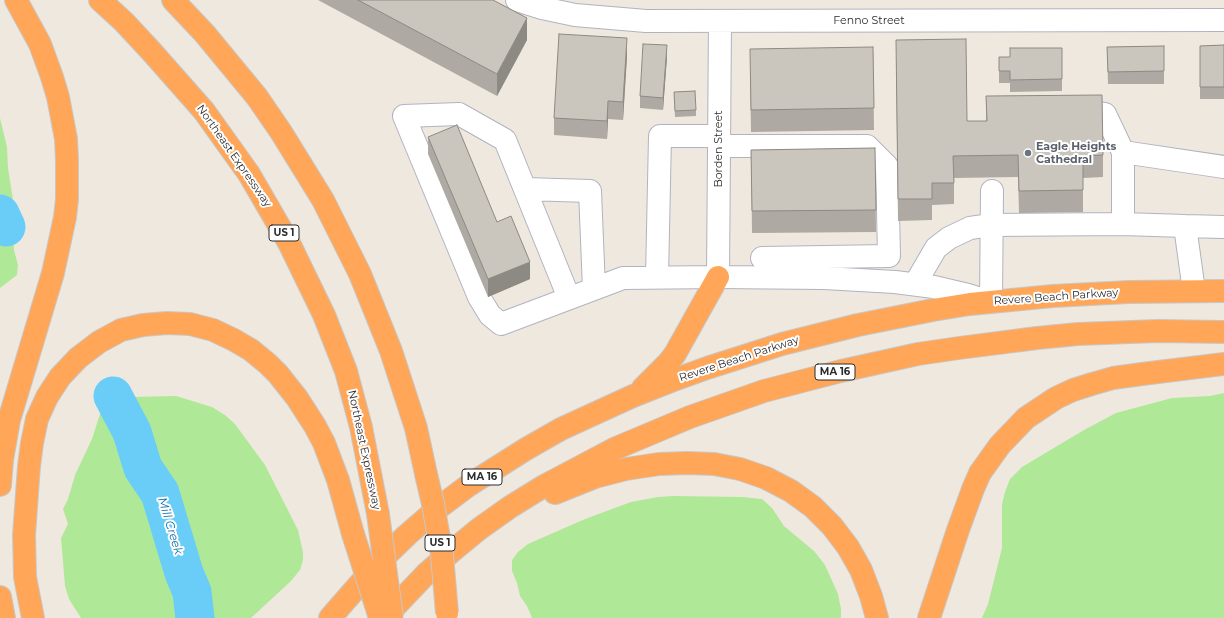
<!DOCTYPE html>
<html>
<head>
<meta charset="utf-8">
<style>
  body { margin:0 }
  canvas { display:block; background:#efe8de }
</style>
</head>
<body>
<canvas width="1224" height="618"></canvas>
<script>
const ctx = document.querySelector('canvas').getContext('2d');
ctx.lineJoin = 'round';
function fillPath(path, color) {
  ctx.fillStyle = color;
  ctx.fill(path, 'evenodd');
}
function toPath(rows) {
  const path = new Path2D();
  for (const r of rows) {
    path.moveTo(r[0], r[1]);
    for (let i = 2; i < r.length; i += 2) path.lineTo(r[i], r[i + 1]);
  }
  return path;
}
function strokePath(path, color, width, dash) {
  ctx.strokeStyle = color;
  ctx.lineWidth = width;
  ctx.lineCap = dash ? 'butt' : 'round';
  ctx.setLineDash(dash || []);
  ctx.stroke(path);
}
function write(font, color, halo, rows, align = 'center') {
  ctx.font = font + ' Montserrat,sans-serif';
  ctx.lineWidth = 4;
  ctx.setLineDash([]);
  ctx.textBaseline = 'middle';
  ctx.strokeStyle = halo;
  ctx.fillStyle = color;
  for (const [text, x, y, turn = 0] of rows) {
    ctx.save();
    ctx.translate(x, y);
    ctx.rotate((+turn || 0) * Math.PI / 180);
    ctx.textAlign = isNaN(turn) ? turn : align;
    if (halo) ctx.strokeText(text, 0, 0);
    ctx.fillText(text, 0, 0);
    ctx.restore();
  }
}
fillPath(toPath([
  [0,118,7,147,8,168,13,200,12,218,14,250,18,265,17,275,0,288],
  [1224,393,1224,618,982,618,988,604,1002,548,1002,504,1005,492,1010,479,1022,467,1084,430,1116,413,1172,398,1210,396],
  [176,396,212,407,225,415,235,424,265,465,298,530,303,552,303,560,300,570,291,581,251,618,81,618,69,599,65,586,61,538,68,524,63,509,68,499,75,475,92,439,100,414,104,407,115,400,131,397],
  [673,496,742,497,762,499,772,508,784,526,814,551,825,565,838,594,841,609,841,618,532,618,527,606,520,596,517,583,512,571,512,560,518,552,528,544,585,519,631,502,658,497]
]), '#afe997');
strokePath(toPath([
  [0,214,6,227],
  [113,396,132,432,143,468,160,493,184,573,192,592,195,618]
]), '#6acdf7', 39);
const minor = toPath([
  [517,0,542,8,575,15,646,21,1224,20],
  [1073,109,1105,114,1123,152,1123,224],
  [719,146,867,146,887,166,889,256,762,258],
  [1123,152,1224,167],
  [525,189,590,191,594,289],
  [1185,226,1224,227],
  [657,277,660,136,719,136],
  [718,277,720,21],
  [915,284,936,248,949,238,970,228,991,225,1123,224,1185,226,1194,291],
  [569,298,505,140,459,114,404,116,479,297,490,315,501,324,594,289,623,278,718,277,824,278,895,282,934,287,968,295,991,302,992,191]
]);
const highway = toPath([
  [100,0,124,22,151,51,204,111,249,174,289,243,324,315,346,371,361,427,378,514],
  [173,0,205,34,257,97,281,132,323,200,360,274,391,351,416,428,426,474],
  [643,388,668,363,675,354,718,277],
  [0,485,2,460,9,420,53,273,65,217,67,199,67,161,66,139,58,97,52,77,40,44,16,0],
  [555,493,595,477,626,469,659,464,687,463,714,464,740,469,766,478,791,491,813,507,832,526,848,547,861,570,871,596,877,618],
  [0,597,4,618],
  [33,618,25,577,24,535,29,466,32,443,37,419,47,397,60,377,78,358,99,342,121,330,143,325,167,323,190,324,213,330,234,340,251,350,268,364,278,374,297,398,315,426,324,443,338,480,353,534],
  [330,618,379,562,407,535,437,509,469,485,526,449,561,429,633,396,671,381,707,368,782,344,858,325,933,310,970,304,1053,296,1129,292,1224,291],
  [384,618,426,574,451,552,479,529,510,507,544,486,614,449,690,417,764,391,841,371,918,354,959,348,1037,338,1078,334,1158,331,1224,332],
  [929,618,958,530,973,489,980,473,1000,445,1026,418,1056,398,1073,390,1092,384,1113,378,1142,374,1224,364]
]);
strokePath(minor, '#b2b3c1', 24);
strokePath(highway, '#c8c8c8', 24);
strokePath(minor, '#fff', 22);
strokePath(highway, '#ffa658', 22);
const highwayBridge = toPath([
  [426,474,433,504,442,555,447,613],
  [378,514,392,618],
  [353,534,380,618]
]);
strokePath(highwayBridge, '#c8c8c8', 24, []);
strokePath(highwayBridge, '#ffa658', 22);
fillPath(toPath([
  [318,0,493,0,527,40,497,96],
  [1224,45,1224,99,1200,99,1200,46],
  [1164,46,1164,84,1108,84,1107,47],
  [873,47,874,130,751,132,750,70],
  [1062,48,1062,91,1010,92,1010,83,999,83,999,57,1010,57],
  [627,56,623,120,608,119,607,139,554,135,554,118],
  [667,57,663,110,640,108,640,96],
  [896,62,967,121,986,121,986,96,1103,155,1103,177,1083,178,1083,212,1019,213,1018,177,954,178,954,204,932,205,932,220,898,221],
  [674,92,696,110,696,116,675,117],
  [428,137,497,222,530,279,488,297,428,154],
  [875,148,876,232,752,233,751,150]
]), '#aea9a3');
fillPath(toPath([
  [527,18,527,40,497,96,497,74],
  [627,38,627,56,623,120,623,102],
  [667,45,667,57,663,110,663,98],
  [608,101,608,119,607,139,607,121],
  [530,262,530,279,488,297,488,279]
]), '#8d8a84');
const building = toPath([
  [358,0,493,0,527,18,497,74,358,0],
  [559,34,627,38,623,102,608,101,607,121,554,118,559,34],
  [966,39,967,121,987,121,986,96,1102,95,1103,155,1083,156,1083,190,1019,191,1018,155,953,156,954,183,932,183,932,199,898,199,896,40,966,39],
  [643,44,667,45,663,98,640,96,643,44],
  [1224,45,1224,87,1200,87,1200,46,1224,45],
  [1164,46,1164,71,1108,72,1107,47,1164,46],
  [873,47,874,108,751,110,750,49,873,47],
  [1010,48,1062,48,1062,79,1010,80,1010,71,999,71,999,57,1010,57,1010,48],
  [695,91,696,110,675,111,674,92,695,91],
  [457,125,497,222,511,216,530,262,488,279,428,137,457,125],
  [875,148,876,210,752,211,751,150,875,148]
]);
fillPath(building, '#cac5bd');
strokePath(building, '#8d8a84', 1);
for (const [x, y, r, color] of [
  [1028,153,4,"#6b7280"]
]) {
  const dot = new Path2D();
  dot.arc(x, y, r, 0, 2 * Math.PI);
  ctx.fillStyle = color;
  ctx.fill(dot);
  strokePath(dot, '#fff', 1.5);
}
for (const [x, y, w] of [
  [284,233,30],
  [835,372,40],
  [482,477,40],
  [440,543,30]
]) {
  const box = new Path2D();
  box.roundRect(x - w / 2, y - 8, w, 16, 3);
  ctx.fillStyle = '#fff';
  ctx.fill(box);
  strokePath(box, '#2c2c2c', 1);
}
write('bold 10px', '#2c2c2c', null, [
  ["US 1",284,233],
  ["MA 16",835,372],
  ["MA 16",482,477],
  ["US 1",440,543]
]);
write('11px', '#2c2c2c', '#fff', [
  ["Fenno Street",869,21],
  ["Borden Street",719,149,-90],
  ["Northeast Expressway",234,156,55],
  ["Revere Beach Parkway",1056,297,-4],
  ["Revere Beach Parkway",739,359,-18],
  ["Northeast Expressway",364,450,78]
]);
write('bold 11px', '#5b616d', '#fff', [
  ["Eagle Heights",1036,147],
  ["Cathedral",1036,160]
], 'left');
write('italic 12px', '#046aa8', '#fff', [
  ["Mill Creek",170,526,73]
]);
</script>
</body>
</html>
